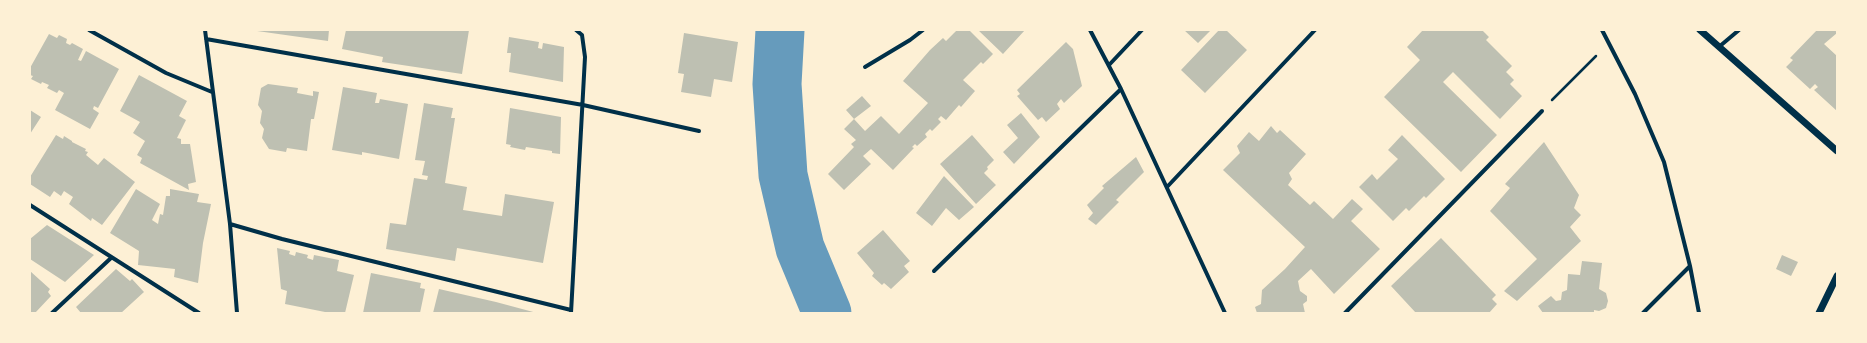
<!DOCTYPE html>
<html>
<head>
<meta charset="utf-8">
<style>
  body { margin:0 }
  #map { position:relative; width:1867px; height:343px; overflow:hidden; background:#fdf0d5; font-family:"Noto Sans",sans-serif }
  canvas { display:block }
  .frame { position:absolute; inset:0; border:31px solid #fdf0d5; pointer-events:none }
</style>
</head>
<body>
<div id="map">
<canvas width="1867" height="343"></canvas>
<div class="frame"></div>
</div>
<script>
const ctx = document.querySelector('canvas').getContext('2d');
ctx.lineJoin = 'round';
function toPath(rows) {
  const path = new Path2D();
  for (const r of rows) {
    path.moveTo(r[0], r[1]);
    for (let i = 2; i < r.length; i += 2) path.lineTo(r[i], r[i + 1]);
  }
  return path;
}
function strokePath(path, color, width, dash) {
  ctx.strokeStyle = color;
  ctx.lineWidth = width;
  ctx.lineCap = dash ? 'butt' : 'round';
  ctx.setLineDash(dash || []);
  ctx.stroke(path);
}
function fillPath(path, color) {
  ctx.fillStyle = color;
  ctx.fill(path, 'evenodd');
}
strokePath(toPath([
  [780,30,777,84,783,175,800,248,827,313]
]), '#669bbc', 49);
fillPath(toPath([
  [250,30,329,30,328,41],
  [346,30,469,30,462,74,382,62,383,57,342,49],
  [957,30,969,30,993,54,983,64,981,62,963,80,975,91,961,107,959,105,946,120,941,116,938,119,941,122,932,131,930,129,925,134,927,137,917,146,915,144,912,147,914,148,893,170,871,149,863,156,871,164,844,190,828,174,854,147,851,144,856,140,844,129,854,119,846,110,862,96,871,106,854,119,865,131,881,116,899,134,928,103,903,81,930,50,943,38,946,41],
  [978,30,1025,30,1003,54],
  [1184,30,1211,30,1198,43],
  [1219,30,1226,30,1247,50,1205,93,1181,70],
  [1423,30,1482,30,1489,37,1486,40,1512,66,1506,72,1514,80,1510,84,1522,96,1500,119,1453,72,1443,82,1497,135,1461,172,1384,97,1420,60,1407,47],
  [1817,30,1835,30,1837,33,1824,44,1837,56,1837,111,1814,90,1818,87,1815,84,1810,89,1786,67,1793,60,1790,58],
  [684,33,738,42,732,82,714,79,711,97,681,92,684,74,678,73],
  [49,34,57,38,59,35,67,39,66,43,70,45,72,43,83,49,78,60,81,61,86,51,119,69,98,108,94,106,93,109,99,113,90,129,55,110,64,93,59,90,57,93,47,88,49,85,42,82,41,84,31,79,33,76,30,75,30,68],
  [509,37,539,42,538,48,542,49,543,43,564,47,563,82,509,72,511,53,507,53],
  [1066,42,1073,49,1082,86,1064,103,1061,99,1057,104,1060,109,1046,122,1042,117,1038,120,1017,96,1020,94,1017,90],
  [139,75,187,101,179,116,186,120,177,138,181,139,181,144,190,144,196,182,188,184,189,190,140,163,142,158,137,155,145,141,133,133,140,122,120,111],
  [268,84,298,88,297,93,313,96,313,91,319,92,314,119,311,119,307,151,287,148,286,152,269,149,262,138,264,129,260,123,262,111,258,105,261,88],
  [343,87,377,93,375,103,379,103,380,99,408,104,399,159,362,152,362,155,332,150],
  [424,103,453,108,451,118,455,118,445,183,467,187,463,210,502,216,505,194,554,202,543,263,457,248,455,261,386,249,390,223,406,225,414,178,427,180,428,176,422,175,425,161,415,160],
  [510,108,561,117,560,154,552,153,552,151,526,147,525,150,510,147,511,145,506,144],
  [30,110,41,117,30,134],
  [1021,113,1040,137,1014,164,1003,152,1018,138,1007,125],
  [1271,126,1277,133,1280,130,1306,154,1289,173,1292,179,1288,185,1310,205,1314,201,1333,219,1352,199,1363,209,1351,221,1380,249,1334,294,1311,269,1298,281,1300,291,1307,296,1307,301,1303,304,1305,313,1257,313,1255,307,1261,304,1262,290,1285,269,1305,247,1223,170,1240,153,1237,146,1249,132,1259,141],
  [56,135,63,139,64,136,72,141,72,142,86,149,85,151,88,152,86,155,98,165,104,158,135,182,102,225,92,218,91,221,69,204,73,197,64,191,61,196,54,191,50,197,30,184,30,177],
  [972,135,994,160,987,167,988,169,984,173,996,185,976,204,940,164],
  [1402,135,1445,179,1426,198,1424,196,1409,211,1406,208,1393,221,1359,187,1372,174,1377,180,1398,159,1388,150],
  [1544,142,1579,195,1574,208,1581,215,1570,227,1581,241,1517,301,1504,291,1537,259,1490,211,1510,188,1505,184],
  [1136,157,1144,172,1116,200,1119,202,1096,225,1088,219,1093,213,1087,205,1104,188,1102,186],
  [944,176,974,207,959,220,946,208,932,226,916,213],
  [136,189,160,204,152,220,158,224,160,214,163,215,166,196,170,196,170,189,199,194,197,202,211,204,203,243,198,283,174,277,175,269,138,265,139,251,110,233],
  [47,225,94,255,65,282,30,259,30,239],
  [883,230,910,261,904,266,909,272,891,289,884,283,882,285,872,276,874,273,857,253],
  [1441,238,1496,295,1492,299,1497,304,1489,313,1416,313,1391,286],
  [277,248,290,251,289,254,295,256,296,252,308,255,307,258,313,260,314,255,339,260,337,271,354,275,345,313,330,313,285,304,287,291,281,289],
  [1782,255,1798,262,1791,276,1776,269],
  [1582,261,1602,263,1599,289,1606,293,1608,301,1606,308,1599,311,1594,310,1594,313,1543,313,1538,306,1551,296,1556,301,1561,300,1562,292,1567,290,1568,274,1580,275],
  [116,269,130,281,132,279,144,292,121,313,81,313,76,307],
  [30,271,50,289,48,292,51,296,35,313,30,313],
  [371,273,421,283,420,288,425,289,420,313,363,313],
  [439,289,496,302,537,313,433,313]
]), '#bec0b2');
strokePath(toPath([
  [1552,100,1596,56]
]), '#003049', 2.5);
strokePath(toPath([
  [89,30,166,73,212,92],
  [205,30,230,224,237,313],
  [1090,30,1121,89,1225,313],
  [1602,30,1635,94,1664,162,1690,266,1699,313],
  [206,39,583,105,699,131],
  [1720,46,1739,30],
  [1109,65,1142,30],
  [865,67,910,40,923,30],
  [1167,187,1315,30],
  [30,205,199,313],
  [230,224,282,239,571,310],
  [934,271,1121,89],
  [52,313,111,258],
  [571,313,585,57,582,35,576,30],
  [1345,313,1542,111],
  [1643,313,1690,266]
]), '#003049', 4);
strokePath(toPath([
  [1700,30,1837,151],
  [1819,313,1837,276]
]), '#003049', 7);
</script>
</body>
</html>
